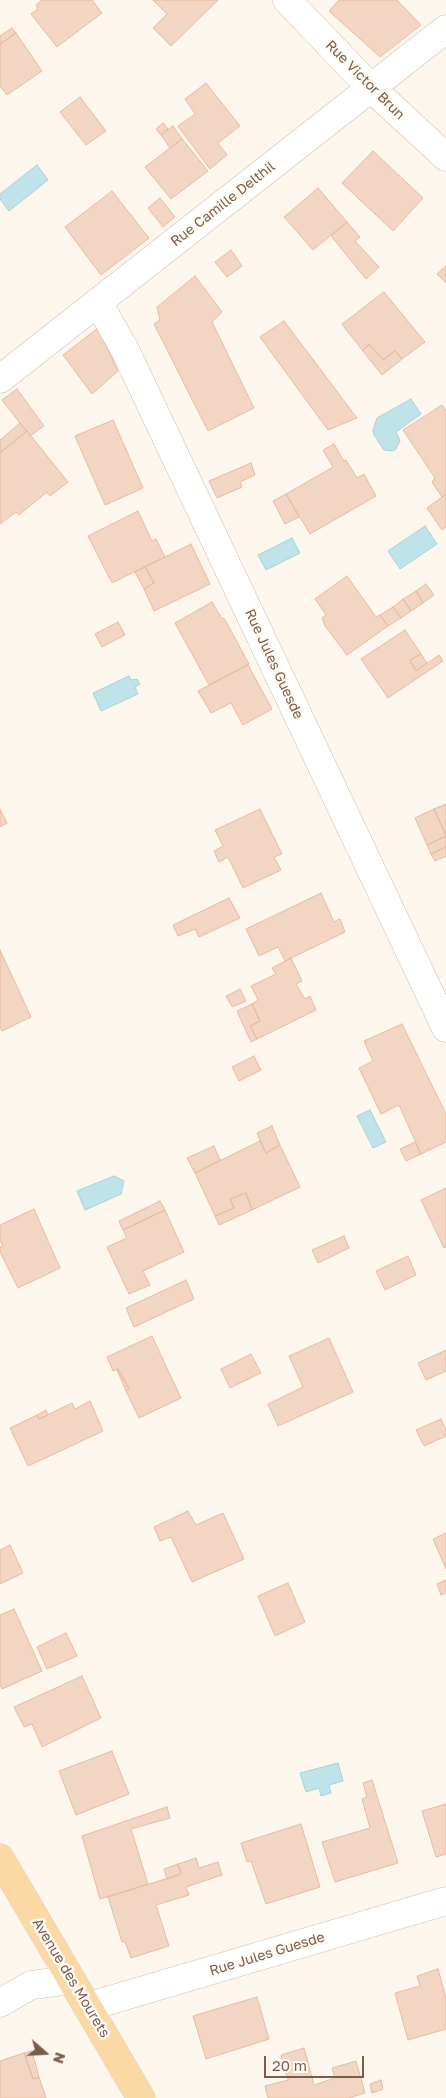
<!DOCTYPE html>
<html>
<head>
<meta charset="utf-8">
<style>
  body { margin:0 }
  #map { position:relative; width:446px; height:2098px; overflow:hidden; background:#fdf6ec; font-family:"Golos Text",sans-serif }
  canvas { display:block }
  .north { position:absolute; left:20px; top:2028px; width:50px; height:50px; -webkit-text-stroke:4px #fffaf3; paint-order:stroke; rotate:109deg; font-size:14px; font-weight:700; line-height:20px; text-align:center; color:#7a5c4d }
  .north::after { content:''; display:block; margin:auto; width:18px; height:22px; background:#7a5c4d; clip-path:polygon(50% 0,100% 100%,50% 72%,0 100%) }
  .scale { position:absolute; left:264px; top:2056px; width:100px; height:22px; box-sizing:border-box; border:2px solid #7a5c4d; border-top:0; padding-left:6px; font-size:15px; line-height:18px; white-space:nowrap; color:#7a5c4d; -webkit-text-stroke:4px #fffaf3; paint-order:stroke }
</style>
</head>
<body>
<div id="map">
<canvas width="446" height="2098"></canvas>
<div class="north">N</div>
<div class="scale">20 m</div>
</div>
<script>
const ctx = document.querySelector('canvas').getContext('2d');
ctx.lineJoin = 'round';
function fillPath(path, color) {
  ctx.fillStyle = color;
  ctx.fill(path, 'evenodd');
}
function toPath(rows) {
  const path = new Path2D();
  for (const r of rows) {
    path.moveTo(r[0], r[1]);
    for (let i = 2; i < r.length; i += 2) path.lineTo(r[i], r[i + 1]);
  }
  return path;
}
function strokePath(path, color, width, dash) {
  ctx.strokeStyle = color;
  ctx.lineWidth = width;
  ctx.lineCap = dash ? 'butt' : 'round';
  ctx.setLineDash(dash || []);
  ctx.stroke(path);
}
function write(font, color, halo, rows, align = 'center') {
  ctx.font = font + ' "Golos Text",sans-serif';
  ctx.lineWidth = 5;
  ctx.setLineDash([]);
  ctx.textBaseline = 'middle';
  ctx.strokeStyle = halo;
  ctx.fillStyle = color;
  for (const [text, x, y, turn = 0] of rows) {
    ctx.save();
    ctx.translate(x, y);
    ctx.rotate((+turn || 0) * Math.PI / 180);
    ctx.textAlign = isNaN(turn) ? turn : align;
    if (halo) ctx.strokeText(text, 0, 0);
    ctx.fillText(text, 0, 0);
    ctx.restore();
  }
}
const water = toPath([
  [37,165,48,180,9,211,0,199,0,194,37,165],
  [411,399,421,414,396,432,400,441,396,449,393,451,384,450,374,435,373,430,377,418,411,399],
  [425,526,437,544,400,569,388,551,425,526],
  [292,538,300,553,266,570,258,555,292,538],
  [129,676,131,680,137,679,140,684,135,687,138,694,101,711,93,693,129,676],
  [370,1110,386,1142,373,1148,357,1116,370,1110],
  [114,1176,124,1181,121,1194,85,1210,77,1191,114,1176],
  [338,1763,343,1781,329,1785,331,1793,321,1796,319,1788,306,1792,300,1773,338,1763]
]);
fillPath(water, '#bfe3e8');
strokePath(water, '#a5d3da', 1);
const building = toPath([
  [42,0,92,0,102,13,57,47,31,14,38,9,36,5,42,0],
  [153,0,218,0,171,46,153,28,167,14,153,0],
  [339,0,397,0,421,25,380,57,329,11,339,0],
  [12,28,16,33,0,44,0,36,12,28],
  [16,33,42,71,7,95,0,86,0,44,16,33],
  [206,83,240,126,218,143,227,155,210,169,178,126,195,114,185,99,206,83],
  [80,97,106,131,86,145,60,112,80,97],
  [163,123,168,129,161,135,156,129,163,123],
  [173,126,182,139,170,148,161,135,173,126],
  [182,139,208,171,171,199,145,167,182,139],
  [373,151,423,198,393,231,342,183,373,151],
  [318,188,347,222,313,250,284,217,318,188],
  [112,191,149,238,101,275,65,227,112,191],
  [160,198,175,217,163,227,148,208,160,198],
  [347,222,360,237,355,241,379,267,366,279,331,236,347,222],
  [231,250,242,266,227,277,215,262,231,250],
  [446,266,446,283,437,274,446,266],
  [195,276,222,312,212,322,254,408,208,431,154,324,160,320,157,307,195,276],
  [384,292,425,342,402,359,395,351,383,360,369,344,363,351,342,324,384,292],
  [284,321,357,418,328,430,260,337,284,321],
  [98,328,118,371,92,394,63,355,98,328],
  [369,344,383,360,395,351,402,359,382,375,363,351,369,344],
  [17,389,44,426,30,436,2,400,17,389],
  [442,405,446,410,446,494,442,497,432,482,435,478,403,430,442,405],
  [113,420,143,488,105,505,75,436,113,420],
  [20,423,27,431,0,453,0,440,20,423],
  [27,431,68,482,50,496,47,492,19,515,16,512,0,524,0,453,27,431],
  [334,444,344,461,346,460,357,478,364,474,376,496,310,534,286,494,333,467,323,450,334,444],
  [251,463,255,475,240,482,242,487,217,498,209,481,251,463],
  [286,494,299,517,285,524,273,501,286,494],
  [446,494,446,527,442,530,427,508,446,494],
  [138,511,152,541,156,539,165,557,112,583,88,536,138,511],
  [191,544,210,584,154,611,144,589,154,583,145,567,191,544],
  [145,567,154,583,144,589,135,572,145,567],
  [347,576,376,617,380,615,388,626,347,655,325,626,322,618,326,615,315,599,347,576],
  [426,584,434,595,423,603,416,591,426,584],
  [416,591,423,603,411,611,403,599,416,591],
  [403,599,411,611,401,618,393,607,403,599],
  [212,602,222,619,224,618,249,664,209,685,175,623,212,602],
  [393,607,401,618,388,626,380,615,393,607],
  [118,622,125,635,102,647,95,634,118,622],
  [405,630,421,654,410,660,416,671,439,655,443,661,388,698,361,659,405,630],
  [421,654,427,663,416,671,410,660,421,654],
  [248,665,272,709,243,725,231,703,211,713,198,691,248,665],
  [446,804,446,835,434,809,446,804],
  [0,809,7,823,0,827,0,809],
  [260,809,282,854,274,857,281,870,243,888,228,857,219,862,214,851,223,846,215,830,260,809],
  [434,809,446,836,427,845,415,818,434,809],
  [446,836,446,847,431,854,427,845,446,836],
  [446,847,446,856,435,861,431,854,446,847],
  [321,893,334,922,340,919,345,932,285,961,278,947,259,956,246,929,321,893],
  [229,898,240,918,199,937,195,929,178,936,173,925,229,898],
  [0,950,31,1017,2,1031,0,1027,0,950],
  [291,958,302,981,296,984,305,999,310,996,316,1010,257,1039,250,1026,260,1021,252,1004,258,1000,251,986,276,974,272,968,291,958],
  [240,989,246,1001,232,1007,226,996,240,989],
  [252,1004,260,1021,250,1026,257,1039,251,1042,237,1011,252,1004],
  [402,1024,446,1114,446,1142,421,1154,399,1105,381,1114,359,1068,373,1061,364,1041,402,1024],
  [254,1056,261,1070,239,1081,232,1067,254,1056],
  [272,1126,280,1145,266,1153,257,1133,272,1126],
  [260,1141,266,1153,280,1145,300,1187,252,1210,246,1193,230,1199,234,1208,215,1216,195,1173,260,1141],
  [415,1142,421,1154,406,1161,400,1149,415,1142],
  [214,1146,220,1160,195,1173,187,1158,214,1146],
  [446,1188,446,1247,444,1248,421,1200,446,1188],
  [246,1193,252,1210,219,1225,215,1216,234,1208,230,1199,246,1193],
  [160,1201,165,1210,123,1230,119,1221,160,1201],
  [34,1209,60,1268,18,1288,0,1252,0,1247,3,1246,0,1240,0,1225,34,1209],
  [165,1210,184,1252,143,1271,150,1285,129,1294,107,1247,127,1238,123,1230,165,1210],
  [344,1236,349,1248,318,1263,312,1250,344,1236],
  [408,1256,416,1275,385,1290,376,1271,408,1256],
  [186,1280,194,1299,134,1327,126,1308,186,1280],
  [152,1336,181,1398,139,1418,126,1391,129,1389,118,1369,113,1371,107,1357,152,1336],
  [329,1338,353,1392,278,1426,268,1404,303,1387,289,1356,329,1338],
  [446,1350,446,1371,426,1380,418,1363,446,1350],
  [251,1354,261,1373,230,1388,221,1369,251,1354],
  [118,1369,129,1389,126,1391,117,1370,118,1369],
  [90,1401,103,1431,28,1466,10,1428,37,1415,39,1419,72,1403,75,1409,90,1401],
  [46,1410,48,1415,39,1419,37,1415,46,1410],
  [441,1419,446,1430,446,1436,424,1446,416,1430,441,1419],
  [188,1511,196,1525,223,1513,244,1559,192,1582,171,1537,160,1541,154,1527,188,1511],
  [446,1533,446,1569,433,1539,446,1533],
  [10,1545,23,1573,0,1584,0,1550,10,1545],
  [446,1580,446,1593,441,1595,437,1584,446,1580],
  [288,1583,305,1622,275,1636,258,1596,288,1583],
  [14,1609,42,1671,2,1689,0,1684,0,1615,14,1609],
  [66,1633,77,1656,47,1669,37,1647,66,1633],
  [82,1676,101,1718,42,1747,32,1724,24,1727,14,1707,82,1676],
  [112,1751,129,1794,76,1815,59,1771,112,1751],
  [372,1780,398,1863,335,1882,322,1842,370,1828,362,1799,367,1797,363,1783,372,1780],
  [446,1804,446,1854,436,1857,422,1811,446,1804],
  [167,1807,170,1818,131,1829,148,1884,100,1899,82,1836,167,1807],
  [301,1824,320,1887,266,1904,251,1861,247,1862,241,1843,301,1824],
  [196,1858,199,1868,218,1862,222,1875,186,1887,189,1895,156,1905,169,1946,131,1958,125,1942,122,1942,108,1897,181,1874,178,1864,196,1858],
  [178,1864,181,1874,167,1879,164,1869,178,1864],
  [438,1969,446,1998,446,2029,408,2040,395,1993,420,1986,417,1976,438,1969],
  [257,1997,269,2039,206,2059,193,2016,257,1997],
  [304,2048,314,2085,335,2078,332,2068,356,2061,365,2093,349,2098,268,2098,265,2086,288,2080,281,2055,304,2048],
  [32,2051,39,2077,33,2079,24,2053,32,2051],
  [24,2053,33,2079,39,2077,46,2098,0,2098,0,2061,24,2053],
  [381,2080,383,2089,372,2093,370,2084,381,2080]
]);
fillPath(building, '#f3d5c3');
strokePath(building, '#e6bba3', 1);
const minor = toPath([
  [287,0,371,88,446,157],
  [98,302,125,350,446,1028],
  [0,379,446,29],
  [0,2003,31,1985,71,1980],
  [87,2007,446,1901]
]);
const major = toPath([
  [0,1858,141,2098]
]);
strokePath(minor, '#d1beb0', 29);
strokePath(major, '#dad1cd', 29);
strokePath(minor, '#fff', 28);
strokePath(major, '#fbd9a5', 28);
write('14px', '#7a5c4d', '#fffaf3', [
  ["Rue Victor Brun",365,80,45],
  ["Rue Camille Delthil",223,204,-38],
  ["Rue Jules Guesde",274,664,65],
  ["Rue Jules Guesde",267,1954,-17],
  ["Avenue des Mourets",71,1978,59]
]);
</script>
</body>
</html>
